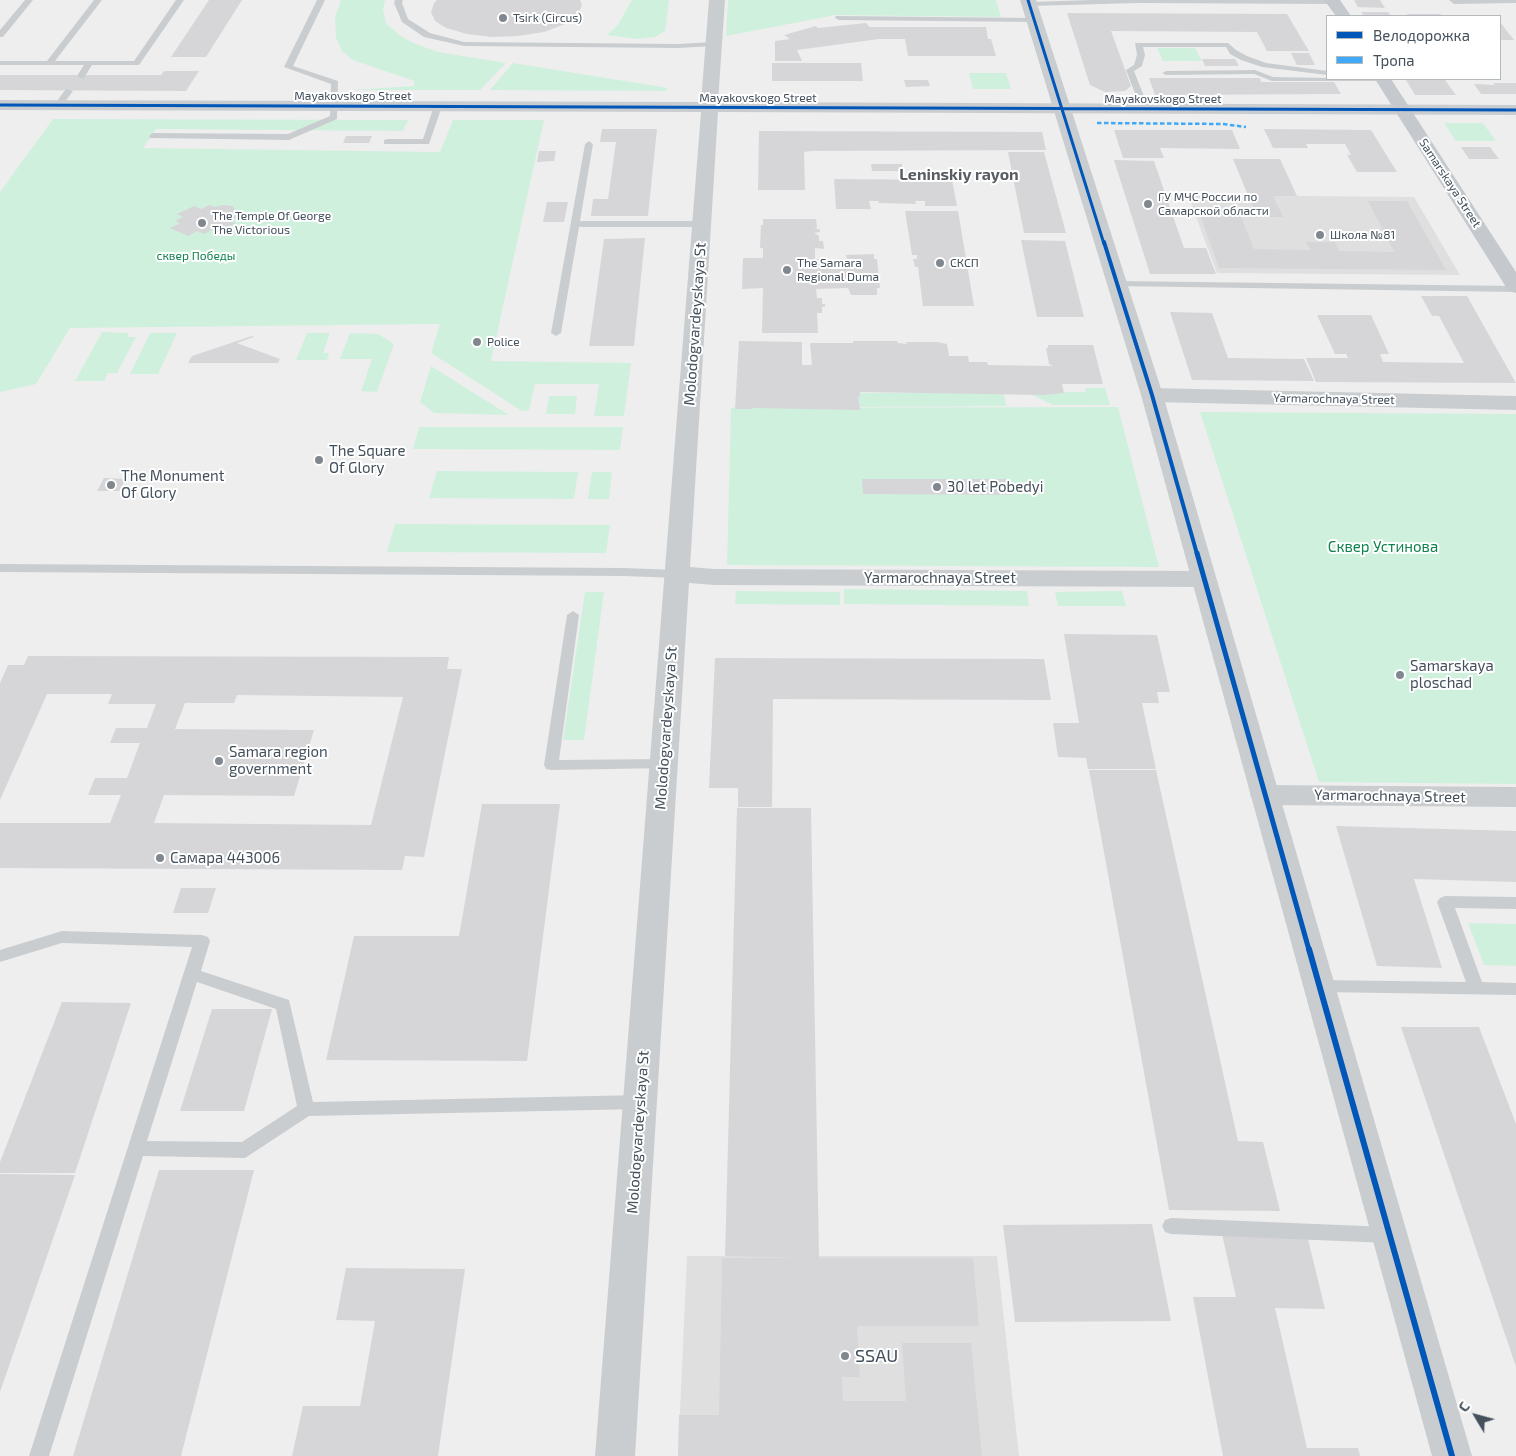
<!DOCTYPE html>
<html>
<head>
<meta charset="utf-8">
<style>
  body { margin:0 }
  #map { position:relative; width:1516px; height:1456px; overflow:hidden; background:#efeeee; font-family:"Exo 2",sans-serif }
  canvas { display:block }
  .legend { position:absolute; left:1326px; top:15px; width:175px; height:65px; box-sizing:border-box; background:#fff; border:1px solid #b4b9be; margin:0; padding:6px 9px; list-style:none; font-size:15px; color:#44505c }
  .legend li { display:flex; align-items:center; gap:10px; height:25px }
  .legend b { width:25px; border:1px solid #b4b9be }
  .north { position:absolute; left:1451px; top:1391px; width:50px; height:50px; -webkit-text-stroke:4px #fff; paint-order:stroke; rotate:307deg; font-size:14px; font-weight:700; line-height:20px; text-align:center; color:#44505c }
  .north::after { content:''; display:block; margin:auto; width:18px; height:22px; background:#44505c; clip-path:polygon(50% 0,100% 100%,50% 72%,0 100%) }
</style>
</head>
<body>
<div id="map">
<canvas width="1516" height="1456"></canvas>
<ul class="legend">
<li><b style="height:6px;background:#0057b8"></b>Велодорожка</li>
<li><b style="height:6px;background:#3fa9f5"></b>Тропа</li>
</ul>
<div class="north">С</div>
</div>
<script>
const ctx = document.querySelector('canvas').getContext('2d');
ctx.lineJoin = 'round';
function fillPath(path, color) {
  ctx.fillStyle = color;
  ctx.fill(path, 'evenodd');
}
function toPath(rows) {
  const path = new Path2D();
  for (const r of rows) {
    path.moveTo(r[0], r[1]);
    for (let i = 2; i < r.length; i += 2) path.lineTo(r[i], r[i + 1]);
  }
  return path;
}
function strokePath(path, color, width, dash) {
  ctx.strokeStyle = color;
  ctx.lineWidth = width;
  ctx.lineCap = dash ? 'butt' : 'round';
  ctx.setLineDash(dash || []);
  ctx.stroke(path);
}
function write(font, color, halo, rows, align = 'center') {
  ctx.font = font + ' "Exo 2",sans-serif';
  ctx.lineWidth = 4;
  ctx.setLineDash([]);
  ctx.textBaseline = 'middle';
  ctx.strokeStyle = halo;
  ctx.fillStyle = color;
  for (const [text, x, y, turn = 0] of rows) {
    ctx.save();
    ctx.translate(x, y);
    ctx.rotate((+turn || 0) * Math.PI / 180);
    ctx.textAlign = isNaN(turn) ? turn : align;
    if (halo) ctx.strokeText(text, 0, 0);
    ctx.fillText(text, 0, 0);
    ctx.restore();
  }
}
fillPath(toPath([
  [1188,195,1414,197,1460,275,1217,273],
  [687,1256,997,1256,1019,1456,678,1456]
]), '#e0dfe0');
fillPath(toPath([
  [341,0,385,0,383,10,386,23,399,35,413,43,438,52,506,63,480,90,351,90,414,86,414,81,353,60,342,51,336,38,335,17],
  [632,0,669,0,665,31,655,37,637,39,607,35,617,26],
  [728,0,996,0,1001,17,836,15,726,36],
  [1157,48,1195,48,1202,61,1163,61],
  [513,63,668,88,666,91,490,90],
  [969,73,1006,73,1011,89,973,89],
  [53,119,408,120,403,131,156,129,143,148,440,152,453,120,544,120,491,361,631,363,624,416,594,416,599,384,535,384,529,410,522,411,431,353,440,324,70,328,36,384,0,392,0,192],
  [1444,123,1483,123,1496,141,1456,141],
  [102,332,129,333,127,337,136,337,117,373,108,373,104,381,75,381],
  [150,333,177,333,158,374,130,374],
  [307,333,330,333,323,353,329,353,327,360,296,360],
  [350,333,378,334,394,344,377,392,361,391,372,359,340,359],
  [431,366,509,415,434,413,420,402],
  [1085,388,1105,388,1110,405,1053,405,1027,392,1086,392],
  [856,393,1004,393,1006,406,858,407],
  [549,396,577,396,575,414,546,414],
  [1118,407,1159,567,727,565,731,408],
  [1200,412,1516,414,1516,784,1319,782],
  [419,427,623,427,620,450,413,449],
  [437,471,578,472,574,499,429,498],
  [592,472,612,472,609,499,588,499],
  [395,524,610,525,606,553,387,552],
  [844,589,1027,591,1029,606,844,604],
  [736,591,840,592,840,605,735,604],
  [1122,591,1126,606,1058,606,1055,592],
  [585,592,604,592,584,740,563,740],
  [1468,923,1516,924,1516,966,1484,965]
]), '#d0f0de');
fillPath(toPath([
  [209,0,242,0,206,57,171,57],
  [437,0,580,0,582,5,578,15,565,24,544,32,518,36,492,37,467,34,446,28,435,21,431,12,434,3],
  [1354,0,1380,0,1385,8,1358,7],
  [1361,12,1388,12,1391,16,1364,16],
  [1067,13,1287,14,1309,51,1267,51,1257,32,1111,31,1131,86,1125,91,1105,92,1090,85],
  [1407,14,1441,14,1442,16,1408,16],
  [1500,22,1514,40,1500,40],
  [866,23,870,27,986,27,988,39,991,39,996,56,908,56,905,39,879,39,797,50,802,61,775,61,775,41,790,39,784,35,816,26,818,28],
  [1291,53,1309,53,1315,65,1297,65],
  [1202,59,1235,59,1239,66,1205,66],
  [772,63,861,63,863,81,772,81],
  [164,71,199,71,186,91,0,90,0,75,161,75],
  [1149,78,1260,78,1261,82,1334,82,1341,94,1155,95],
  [904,80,928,80,930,86,906,87],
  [1406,80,1445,80,1456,95,1415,95],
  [1493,83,1516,83,1516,94,1481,94,1474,84,1495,85],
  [602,129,657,129,648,216,591,216,593,199,608,199,616,142,600,142],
  [1264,129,1371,130,1397,172,1357,172,1347,155,1351,155,1345,144,1306,144,1308,148,1273,148],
  [1114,130,1232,130,1240,149,1160,148,1164,158,1123,158],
  [759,131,1042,132,1046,150,811,151,804,152,805,190,758,190],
  [346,136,372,136,369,143,343,143],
  [1461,147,1490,147,1499,159,1469,159],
  [539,151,556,151,554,161,537,162],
  [1008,152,1044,152,1066,233,1024,233],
  [1233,159,1280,159,1297,196,1273,196,1283,217,1257,217],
  [1114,160,1154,161,1184,248,1206,248,1216,274,1150,274],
  [871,164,902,164,902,171,872,171],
  [834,179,952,180,957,206,925,206,925,201,915,201,916,204,878,203,879,201,869,201,871,209,836,209],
  [1368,201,1407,201,1446,270,1219,268,1198,209,1238,209,1254,249,1310,250,1306,242,1335,242,1339,251,1394,252],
  [547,202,568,202,564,222,543,222],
  [209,205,215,207,222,205,233,206,235,211,230,214,238,217,229,221,236,223,219,232,213,229,204,234,197,231,188,236,170,228,180,223,175,221,183,217,177,214,194,206,201,209],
  [905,211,958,211,974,306,923,306,918,267,915,267,913,259,917,259,917,255,912,255],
  [763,219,816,219,817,228,814,229,820,229,820,232,814,233,819,236,819,241,823,241,824,249,815,248,815,259,847,259,846,255,874,254,874,259,877,259,880,288,877,288,877,295,851,295,848,288,816,289,817,298,822,298,822,304,825,304,825,307,822,307,822,313,817,313,818,333,762,333,763,288,742,289,743,258,763,258,763,248,760,248,761,225,763,225],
  [645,238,634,346,589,346,604,239],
  [1021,240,1065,241,1084,317,1037,317],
  [1421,296,1467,296,1516,383,1316,382,1306,358,1348,358,1346,354,1335,354,1317,315,1371,315,1389,354,1380,354,1383,362,1464,363,1439,316,1432,316],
  [1170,312,1212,313,1228,358,1304,359,1314,381,1192,380],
  [252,336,254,337,237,343,280,359,278,363,188,363,192,356],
  [739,341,802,342,802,365,812,365,810,343,853,343,853,341,897,341,898,343,907,344,906,342,937,342,947,344,949,356,968,356,969,362,987,362,988,365,1053,366,1049,364,1046,348,1048,348,1048,345,1093,345,1103,384,1062,384,1064,393,1043,395,860,392,860,396,858,397,860,409,858,410,752,408,752,409,735,409],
  [104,478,126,479,119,491,97,491],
  [862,479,1010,479,1012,495,863,494],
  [1064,634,1157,635,1170,692,1157,692,1159,703,1142,703,1156,769,1088,769,1086,758,1058,757,1053,723,1079,723],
  [28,656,449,657,447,669,462,669,424,857,405,856,402,870,0,868,0,823,110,823,121,795,88,795,95,778,127,778,140,743,110,743,116,728,147,728,156,704,108,704,112,694,47,694,0,800,0,683,8,665,24,665],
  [237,695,403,697,371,825,154,823,164,795,294,796,314,730,175,729,185,703,234,703],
  [715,658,1044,659,1051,700,773,699,772,807,738,807,738,788,709,788],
  [1089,770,1156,770,1238,1141,1263,1142,1280,1211,1169,1210],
  [482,804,560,804,527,1061,326,1060,354,936,459,936],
  [737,808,811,808,819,1258,973,1258,979,1326,857,1326,860,1377,842,1377,843,1401,906,1401,902,1343,971,1343,982,1456,678,1456,679,1415,719,1415,722,1258,802,1258,725,1256],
  [1336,826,1516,831,1516,882,1414,879,1442,968,1377,966],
  [181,888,216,888,208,913,173,913],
  [62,1002,131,1003,75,1173,0,1173,0,1162],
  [212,1009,272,1009,244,1111,180,1111],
  [1401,1027,1479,1027,1516,1124,1516,1367],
  [159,1170,254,1170,181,1456,73,1456],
  [0,1174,75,1175,0,1392],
  [1152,1224,1171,1321,1015,1322,1003,1225],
  [1222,1234,1307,1235,1325,1309,1275,1308,1307,1448,1358,1448,1360,1456,1223,1456,1193,1297,1236,1297],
  [346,1268,465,1269,438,1456,292,1456,303,1406,360,1406,375,1321,336,1320]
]), '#d6d6d9');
fillPath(toPath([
  [25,0,33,0,3,37,0,37,0,30,25,0],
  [94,0,102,0,55,61,134,61,176,0,184,0,139,65,92,65,84,78,81,78,77,76,84,65,0,65,0,61,47,61,94,0],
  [317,0,325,0,293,66,338,81,337,119,289,140,150,138,149,136,153,133,288,134,330,116,331,84,284,67,317,0],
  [395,0,403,0,402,3,408,19,430,33,464,42,678,44,714,42,718,44,714,46,678,48,464,46,424,37,402,22,394,3,395,0],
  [1092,0,1334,0,1337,2,1333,4,1138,3,1029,6,1025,4,1029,2,1092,0],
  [1449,0,1516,0,1516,3,1454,4,1449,0],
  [836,16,1034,18,1038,20,1034,22,839,20,835,18,836,16],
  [1135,43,1228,43,1236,50,1247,56,1266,63,1327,71,1327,75,1262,67,1241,60,1230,54,1226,47,1143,47,1145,55,1142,66,1134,71,1149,109,1145,112,1141,109,1126,70,1134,65,1137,55,1135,43],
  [1255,70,1273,77,1387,79,1383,81,1272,81,1254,74,1166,75,1162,73,1166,71,1255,70],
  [66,89,73,91,61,107,55,107,54,105,66,89],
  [438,103,442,106,429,144,384,144,384,140,387,139,423,139,434,106,438,103],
  [589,141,593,144,580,221,702,221,707,224,702,227,579,227,561,333,556,336,551,333,585,144,589,141],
  [1117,281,1516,286,1516,292,1113,286,1113,282,1117,281],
  [0,564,624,568,677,570,683,574,677,578,624,576,0,572,0,564],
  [573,611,579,615,559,760,663,759,668,760,670,764,668,768,551,770,546,769,544,765,567,615,573,611],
  [1445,896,1516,897,1516,909,1455,908,1482,982,1516,983,1516,995,1319,992,1313,991,1311,986,1313,981,1319,980,1466,982,1437,902,1440,898,1445,896],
  [62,931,202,935,208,937,210,941,201,971,289,1000,313,1102,640,1095,646,1097,648,1102,646,1107,640,1109,309,1116,245,1158,143,1156,49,1456,29,1456,192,947,62,943,0,962,0,950,62,931],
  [197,982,276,1009,297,1106,242,1142,147,1141,197,982],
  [1171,1218,1388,1227,1394,1229,1397,1235,1394,1241,1388,1243,1171,1234,1165,1232,1162,1226,1165,1220,1171,1218]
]), '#cacdcf');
fillPath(toPath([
  [709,0,725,0,718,102,1516,105,1516,115,718,112,690,567,715,569,1202,571,1211,573,1214,579,1211,585,1202,587,715,585,689,583,635,1456,595,1456,701,112,0,110,0,100,701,102,709,0],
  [1152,388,1516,396,1516,410,1152,402,1144,400,1141,395,1144,390,1152,388],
  [1264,785,1516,787,1516,807,1264,805,1254,802,1250,795,1254,788,1264,785]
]), '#cacdcf');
fillPath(toPath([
  [1020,0,1036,0,1163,395,1472,1456,1432,1456,1141,395,1020,0]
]), '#cacdcf');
fillPath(toPath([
  [1324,0,1340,0,1351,16,1336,16,1324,0],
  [1375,79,1391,79,1516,272,1516,293,1509,291,1506,287,1375,79]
]), '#c5c9cd');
strokePath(toPath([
  [1097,123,1223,124,1246,127]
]), '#3fa9f5', 2.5, [4.5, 2.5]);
strokePath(toPath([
  [1028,0,1104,244],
  [0,105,1516,110]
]), '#0057b8', 3);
strokePath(toPath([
  [1104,242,1152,395,1197,554]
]), '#0057b8', 4);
strokePath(toPath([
  [1197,553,1309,950]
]), '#0057b8', 5);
strokePath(toPath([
  [1309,949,1452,1456]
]), '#0057b8', 6);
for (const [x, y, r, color] of [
  [503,18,5,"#80878f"],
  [1148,204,5,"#80878f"],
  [202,223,5,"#80878f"],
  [1320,235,5,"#80878f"],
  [940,263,5,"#80878f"],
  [787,270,5,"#80878f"],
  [477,342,5,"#80878f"],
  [319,460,5,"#80878f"],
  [111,485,5,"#80878f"],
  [937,487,5,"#80878f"],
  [1400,675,5,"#80878f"],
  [219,761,5,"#80878f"],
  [160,858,5,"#80878f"],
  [845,1356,5,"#80878f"]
]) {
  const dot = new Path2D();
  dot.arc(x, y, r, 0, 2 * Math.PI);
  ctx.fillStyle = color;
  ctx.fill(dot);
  strokePath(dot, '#fff', 2);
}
write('12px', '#44505c', '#fff', [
  ["Tsirk (Circus)",513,18],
  ["ГУ МЧС России по",1158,197],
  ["Самарской области",1158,211],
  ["The Temple Of George",212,216],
  ["The Victorious",212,230],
  ["Школа №81",1330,235],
  ["The Samara",797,263],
  ["Regional Duma",797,277],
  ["СКСП",950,263],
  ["Police",487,342]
], 'left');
write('12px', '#44505c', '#fff', [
  ["Mayakovskogo Street",353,96],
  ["Mayakovskogo Street",758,98],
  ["Mayakovskogo Street",1163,99],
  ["Samarskaya Street",1450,183,57],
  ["Yarmarochnaya Street",1334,399,1]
]);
write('12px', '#0f834d', '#fff', [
  ["сквер Победы",196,256]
]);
write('15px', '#44505c', '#fff', [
  ["Molodogvardeyskaya St",695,324,-86],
  ["Yarmarochnaya Street",940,578],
  ["Molodogvardeyskaya St",666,728,-86],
  ["Yarmarochnaya Street",1390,796,1],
  ["Molodogvardeyskaya St",638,1132,-86]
]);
write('15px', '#44505c', '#fff', [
  ["The Square",329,451],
  ["Of Glory",329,468],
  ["The Monument",121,476],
  ["Of Glory",121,493],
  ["30 let Pobedyi",947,487],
  ["Samarskaya",1410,666],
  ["ploschad",1410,683],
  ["Samara region",229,752],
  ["government",229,769],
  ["Самара 443006",170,858]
], 'left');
write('15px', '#0f834d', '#fff', [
  ["Сквер Устинова",1383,547]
]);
write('bold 16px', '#595d63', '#fff', [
  ["Leninskiy rayon",959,175]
]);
write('18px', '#44505c', '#fff', [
  ["SSAU",855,1356]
], 'left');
</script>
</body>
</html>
